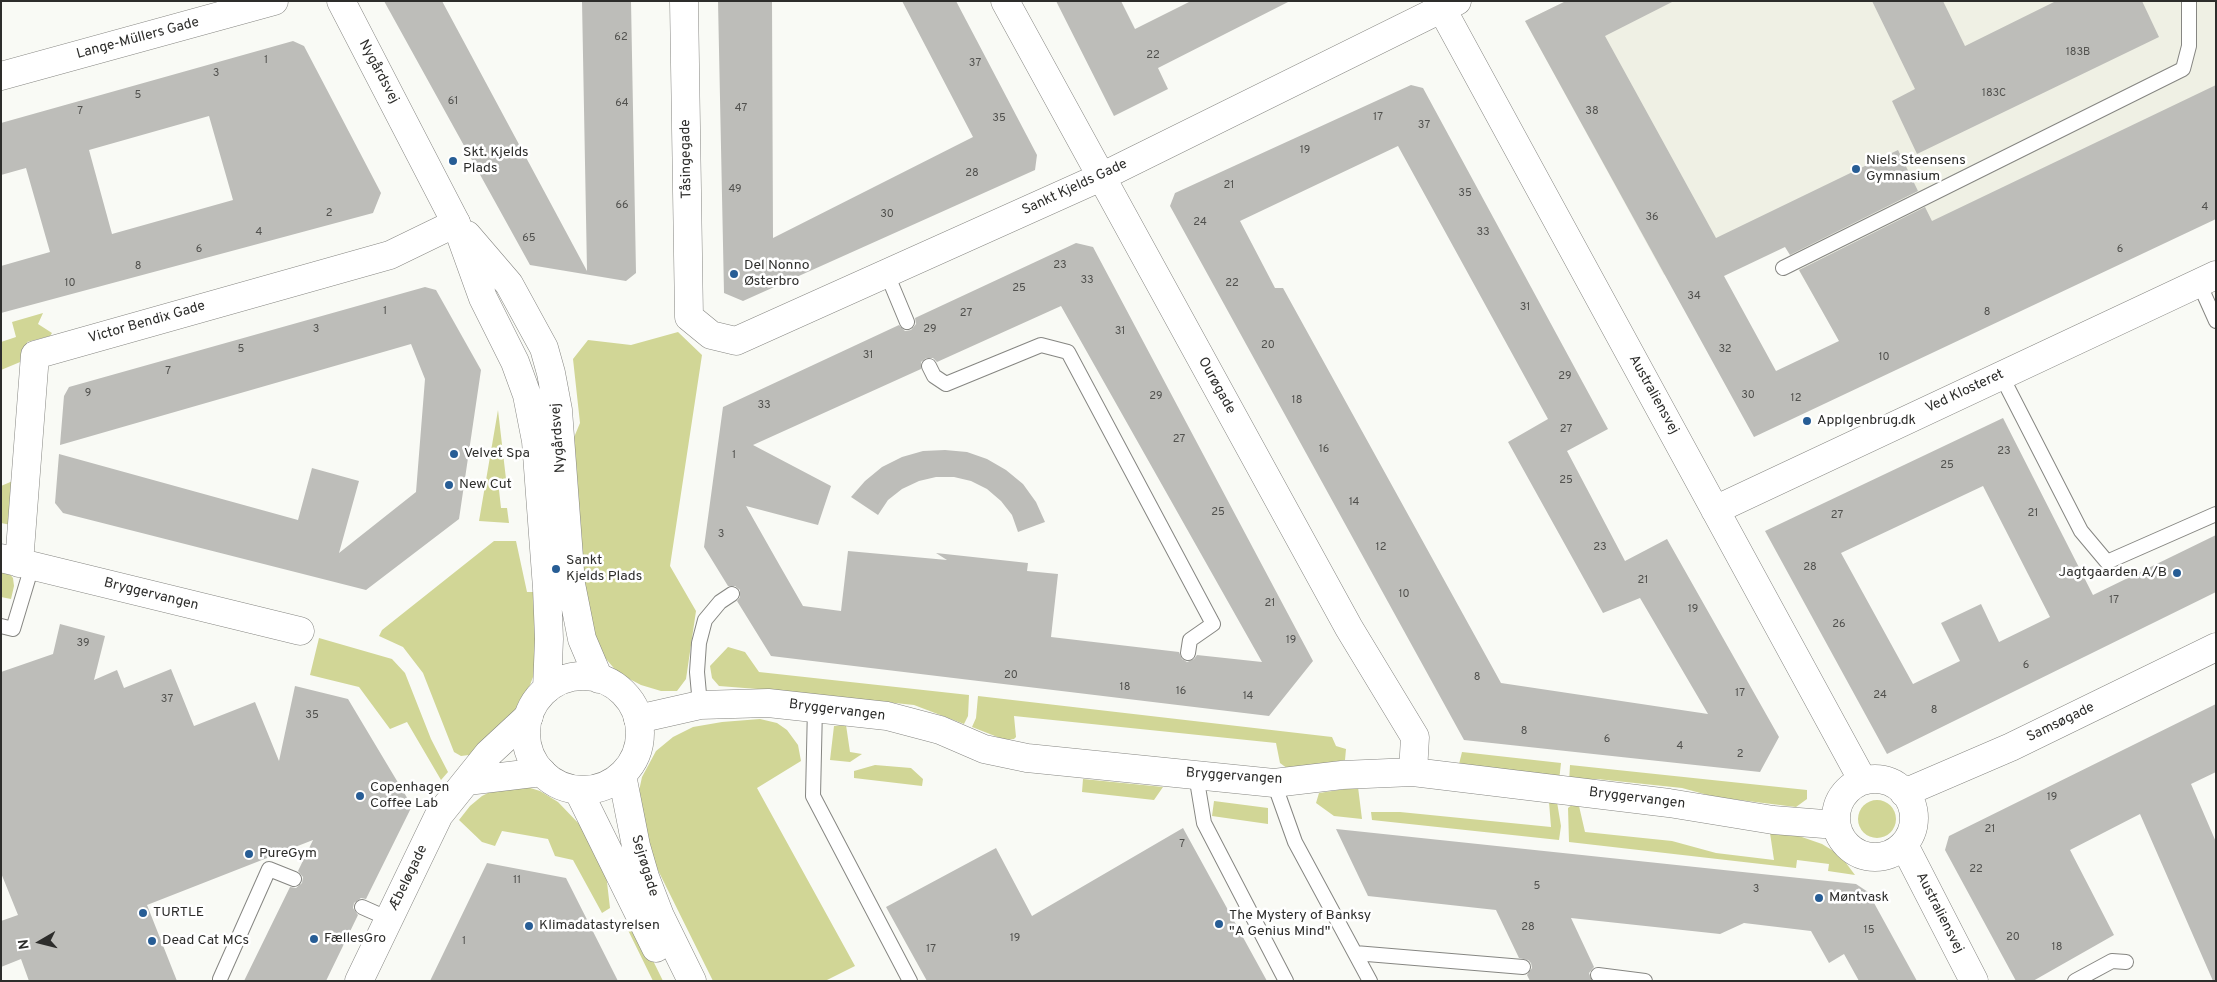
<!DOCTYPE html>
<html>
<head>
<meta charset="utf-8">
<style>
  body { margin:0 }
  #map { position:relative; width:2217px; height:982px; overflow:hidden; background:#f9faf5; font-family:Overpass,sans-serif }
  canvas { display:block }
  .frame { position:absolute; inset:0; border:2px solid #2d2d2b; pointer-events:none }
  .north { position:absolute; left:15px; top:917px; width:50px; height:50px; -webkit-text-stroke:4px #fff; paint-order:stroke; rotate:262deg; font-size:14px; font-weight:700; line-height:20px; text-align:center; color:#2d2d2b }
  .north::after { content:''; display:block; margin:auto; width:18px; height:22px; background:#2d2d2b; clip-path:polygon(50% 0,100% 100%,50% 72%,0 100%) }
</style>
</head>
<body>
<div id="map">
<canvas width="2217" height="982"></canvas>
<div class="frame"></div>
<div class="north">N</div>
</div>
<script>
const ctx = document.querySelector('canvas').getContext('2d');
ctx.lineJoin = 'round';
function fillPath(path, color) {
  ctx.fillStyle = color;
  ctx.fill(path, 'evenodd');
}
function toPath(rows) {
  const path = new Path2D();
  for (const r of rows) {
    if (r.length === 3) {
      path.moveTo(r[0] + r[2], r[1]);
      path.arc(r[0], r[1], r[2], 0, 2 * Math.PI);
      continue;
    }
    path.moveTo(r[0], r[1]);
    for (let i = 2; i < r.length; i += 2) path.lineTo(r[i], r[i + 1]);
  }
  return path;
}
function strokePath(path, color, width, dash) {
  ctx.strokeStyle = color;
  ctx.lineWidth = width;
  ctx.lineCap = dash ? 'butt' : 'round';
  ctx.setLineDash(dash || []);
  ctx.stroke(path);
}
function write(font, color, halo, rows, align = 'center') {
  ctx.font = font + ' Overpass,sans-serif';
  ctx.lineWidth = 5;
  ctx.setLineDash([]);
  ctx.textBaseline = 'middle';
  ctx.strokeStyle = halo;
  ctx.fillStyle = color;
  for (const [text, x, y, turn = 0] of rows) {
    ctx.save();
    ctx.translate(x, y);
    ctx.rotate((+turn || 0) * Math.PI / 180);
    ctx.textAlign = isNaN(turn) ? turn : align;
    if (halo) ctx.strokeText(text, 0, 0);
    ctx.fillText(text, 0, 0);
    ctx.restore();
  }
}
fillPath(toPath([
  [1566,1,2216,1,2216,116,1820,307,1771,222,1720,245,1664,275,1525,21]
]), '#eff0e4');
fillPath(toPath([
  [43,313,38,324,52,333,50,336,27,342,25,360,1,370,1,342,16,337,12,322],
  [678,332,702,355,670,566,696,611,686,679,677,691,661,691,641,685,618,673,601,653,590,625,581,583,570,447,580,423,573,359,588,340,631,345],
  [498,410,506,479,498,481,501,508,507,508,509,523,479,521],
  [15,480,11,525,1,523,1,486],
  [494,541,516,541,527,592,536,592,536,669,530,685,510,718,485,743,469,755,461,756,454,752,423,673,403,647,379,636,382,630],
  [1,569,9,573,13,578,14,586,11,599,1,597],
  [319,638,392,659,405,673,431,739,448,772,441,780,407,722,390,729,359,687,310,675],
  [728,647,745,652,759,672,969,695,968,716,964,724,914,705,770,690,719,686,712,678,710,666],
  [978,696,1332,737,1336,746,1346,749,1345,760,1288,769,1280,763,1276,743,1014,716,1016,737,1014,739,1005,740,972,727,976,718],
  [760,719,777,723,787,730,798,745,801,761,757,788,855,966,825,981,713,981,645,844,639,791,642,777,656,751,673,737,693,727,722,722],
  [846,725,850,752,862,754,850,762,830,760,834,726],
  [1462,752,1561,763,1559,781,1533,773,1459,764],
  [875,765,911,768,923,779,922,786,854,778,854,771],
  [1570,765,1807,790,1807,799,1796,807,1715,797,1682,788,1597,779,1569,782],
  [1083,779,1163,787,1154,800,1082,792],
  [524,786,540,791,558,802,582,827,605,865,610,908,602,913,573,860,555,856,548,839,502,831,495,846,482,842,459,820,470,806,482,796,496,789],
  [1358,787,1362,819,1334,816,1316,803,1319,793],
  [1877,819,19],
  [1214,801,1268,808,1268,824,1212,816],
  [1549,802,1557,802,1561,826,1559,840,1372,820,1371,812,1400,812,1551,827],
  [1573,804,1579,806,1585,832,1672,841,1716,853,1774,860,1770,833,1799,836,1822,844,1840,855,1855,875,1828,871,1829,864,1797,860,1796,868,1569,842,1568,808],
  [634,922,663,981,653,981,626,926]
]), '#d1d696');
fillPath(toPath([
  [384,1,442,1,587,271,582,1,631,1,636,273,626,281,530,265],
  [718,1,772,1,773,238,973,137,902,1,956,1,1037,155,1035,170,743,301,724,293],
  [1056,1,1121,1,1135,29,1191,1,1290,1,1158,68,1168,89,1114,116],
  [1566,1,1674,1,1605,36,1716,238,1898,150,1918,191,1790,255,1785,247,1724,276,1776,371,1839,341,1799,270,1925,207,1932,221,2216,85,2216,219,1754,437,1525,21],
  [1872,1,1943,1,1965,46,2056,1,2142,1,2159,37,1917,154,1892,101,1915,89],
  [293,41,304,46,381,193,373,213,1,313,1,266,50,252,26,168,1,175,1,123],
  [209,116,233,200,112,234,89,150],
  [1411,85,1423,88,1608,429,1567,451,1625,561,1667,539,1779,737,1760,772,1464,740,1170,206,1175,193],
  [1398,146,1548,419,1508,442,1603,613,1640,598,1708,714,1501,683,1283,288,1275,288,1240,221],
  [1076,243,1093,247,1313,661,1269,716,771,656,737,601,740,597,740,590,735,586,728,586,704,547,723,407,899,325,905,331,911,330,916,324,915,318],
  [1061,306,1262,662,1197,655,1194,659,1187,662,1182,659,1179,652,1051,637,1058,574,1027,571,1028,563,936,553,947,560,848,551,841,611,803,606,780,566,746,506,818,525,831,486,753,445,921,369,921,362,926,358,933,358,937,362],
  [425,287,436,290,481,370,459,519,366,590,63,513,55,503,59,454,298,520,312,468,359,481,339,553,416,492,425,379,411,344,60,445,64,396,69,387],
  [2003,418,2093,595,2216,535,2216,592,1887,754,1765,531],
  [1983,486,2050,617,1999,642,1981,604,1941,623,1960,661,1913,684,1841,553],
  [945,450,967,452,987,459,1006,470,1023,484,1036,502,1045,522,1018,532,1012,515,1001,501,987,489,971,481,954,477,936,477,919,481,902,489,888,500,878,515,851,497,865,481,882,467,902,457,923,451],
  [60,624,105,636,94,680,117,670,124,688,171,669,194,726,255,702,279,761,295,686,348,699,412,806,366,899,361,898,354,903,353,908,358,915,326,981,244,981,290,887,296,888,302,883,303,877,298,871,313,840,147,905,177,981,29,981,21,959,1,967,1,921,18,915,1,873,1,672,53,654],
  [2216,704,2216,772,2191,784,2216,842,2216,981,2213,981,2140,814,2070,850,2114,935,2033,981,2016,981,1945,850,1949,836],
  [1183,828,1267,981,927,981,886,907,996,848,1032,916],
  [1336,829,1856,884,1868,892,1917,981,1859,981,1844,954,1829,963,1811,931,1744,923,1720,934,1571,918,1594,967,1589,973,1592,981,1530,981,1527,975,1532,968,1531,963,1528,960,1519,958,1496,910,1368,896],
  [487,863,566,878,618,981,430,981]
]), '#bdbdb9');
const service = toPath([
  [1783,268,2183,69,2189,46,2189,1],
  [887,274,907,322],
  [2199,283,2216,321],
  [929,366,934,376,946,384,1041,345,1068,352,1213,624,1190,640,1188,653],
  [2001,375,2081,531,2107,562,2216,514],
  [1,626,13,629,32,566],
  [700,705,697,672,699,643,705,620,720,602,732,594],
  [815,707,813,796,910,981],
  [1196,775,1204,823,1286,981],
  [1274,783,1295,842,1370,981],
  [362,907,389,919],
  [1355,953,1523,967],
  [1598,975,1645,981],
  [220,979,269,869,294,879],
  [2075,981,2112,961,2126,962]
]);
const minor = toPath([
  [684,1,689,317,711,335,736,341,1101,177,1457,1],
  [1005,1,1349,628,1415,737,1413,772],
  [1442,9,1863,781],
  [1,76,274,1],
  [1715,510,2216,275],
  [1,558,300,631],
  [19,563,35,355,390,255,456,223],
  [638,719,700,705,768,703,887,716,940,730,984,749,1027,758,1274,783,1342,775,1413,772,1669,803,1773,820,1824,824,1836,823],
  [1875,818,39],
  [467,781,542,772],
  [1904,793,2011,747,2216,647],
  [1904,845,1974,981],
  [359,981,439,815,488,754,529,716]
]);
const tertiary = toPath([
  [341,1,456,223,483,298,515,362,527,395,536,441,547,588,549,639,547,689],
  [467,235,509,284,544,348,551,373,558,410,571,584,582,639,599,679],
  [583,733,57],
  [622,775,636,846,645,877,660,916,692,981],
  [578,790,656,948]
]);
strokePath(service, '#868682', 16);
strokePath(minor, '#868682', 29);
strokePath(tertiary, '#868682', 29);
strokePath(service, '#fff', 14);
strokePath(minor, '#fff', 28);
strokePath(tertiary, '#fff', 28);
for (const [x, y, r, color] of [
  [453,161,5,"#275d95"],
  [1856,169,5,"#275d95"],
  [734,274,5,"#275d95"],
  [1807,421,5,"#275d95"],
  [454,454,5,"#275d95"],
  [449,485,5,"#275d95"],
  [556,569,5,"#275d95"],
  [2177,573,5,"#275d95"],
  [360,796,5,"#275d95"],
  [249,854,5,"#275d95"],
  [1819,898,5,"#275d95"],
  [143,913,5,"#275d95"],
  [1219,924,5,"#275d95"],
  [529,926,5,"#275d95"],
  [314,939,5,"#275d95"],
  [152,941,5,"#275d95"]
]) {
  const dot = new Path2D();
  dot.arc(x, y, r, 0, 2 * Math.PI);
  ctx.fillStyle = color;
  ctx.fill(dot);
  strokePath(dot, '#fff', 2);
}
write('11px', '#51514e', null, [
  ["62",621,38],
  ["183B",2078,53],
  ["22",1153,56],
  ["1",266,61],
  ["37",975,64],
  ["3",216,74],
  ["183C",1994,94],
  ["5",138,96],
  ["61",453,102],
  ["64",622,104],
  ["47",741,109],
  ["7",80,112],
  ["38",1592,112],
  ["17",1378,118],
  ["35",999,119],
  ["37",1424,126],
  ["19",1305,151],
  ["28",972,174],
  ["21",1229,186],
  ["49",735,190],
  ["35",1465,194],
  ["66",622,206],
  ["4",2205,208],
  ["2",329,214],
  ["30",887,215],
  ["36",1652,218],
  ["24",1200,223],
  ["4",259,233],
  ["33",1483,233],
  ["65",529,239],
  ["6",199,250],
  ["6",2120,250],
  ["23",1060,266],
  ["8",138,267],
  ["33",1087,281],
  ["10",70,284],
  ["22",1232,284],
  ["25",1019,289],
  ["34",1694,297],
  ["31",1525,308],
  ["1",385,312],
  ["8",1987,313],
  ["27",966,314],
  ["3",316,330],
  ["29",930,330],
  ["31",1120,332],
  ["20",1268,346],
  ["5",241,350],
  ["32",1725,350],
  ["31",868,356],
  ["10",1884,358],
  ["7",168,372],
  ["29",1565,377],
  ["9",88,394],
  ["30",1748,396],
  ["29",1156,397],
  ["12",1796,399],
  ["18",1297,401],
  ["33",764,406],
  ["27",1566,430],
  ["27",1179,440],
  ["16",1324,450],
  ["23",2004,452],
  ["1",734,456],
  ["25",1947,466],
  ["25",1566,481],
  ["14",1354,503],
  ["25",1218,513],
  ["21",2033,514],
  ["27",1837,516],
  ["3",721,535],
  ["12",1381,548],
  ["23",1600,548],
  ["28",1810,568],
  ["21",1643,581],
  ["10",1404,595],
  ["17",2114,601],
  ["21",1270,604],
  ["19",1693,610],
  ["26",1839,625],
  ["19",1291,641],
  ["39",83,644],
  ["6",2026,666],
  ["20",1011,676],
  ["8",1477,678],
  ["18",1125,688],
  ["16",1181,692],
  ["17",1740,694],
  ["24",1880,696],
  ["14",1248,697],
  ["37",167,700],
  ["8",1934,711],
  ["35",312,716],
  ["8",1524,732],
  ["6",1607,740],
  ["4",1680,747],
  ["2",1740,755],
  ["19",2052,798],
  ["21",1990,830],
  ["7",1182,845],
  ["22",1976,870],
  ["11",517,881],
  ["5",1537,887],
  ["3",1756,890],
  ["28",1528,928],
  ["15",1869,931],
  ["20",2013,938],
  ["19",1015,939],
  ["1",464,942],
  ["18",2057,948],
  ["17",931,950]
]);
write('14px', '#2d2d2b', '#fff', [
  ["Lange-Müllers Gade",138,39,-15],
  ["Nygårdsvej",378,72,62],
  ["Tåsingegade",687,159,-91],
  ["Sankt Kjelds Gade",1075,188,-25],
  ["Victor Bendix Gade",147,323,-16],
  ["Ourøgade",1216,386,61],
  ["Ved Klosteret",1965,392,-25],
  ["Australiensvej",1653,395,61],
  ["Nygårdsvej",559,438,-94],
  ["Bryggervangen",151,595,14],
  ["Bryggervangen",837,711,7],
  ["Samsøgade",2061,723,-26],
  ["Bryggervangen",1234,777,4],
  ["Bryggervangen",1637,799,7],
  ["Sejrøgade",644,866,73],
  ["Æbeløgade",409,878,-64],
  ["Australiensvej",1939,913,63]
]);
write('14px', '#2d2d2b', '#fff', [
  ["Skt. Kjelds",463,153],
  ["Plads",463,169],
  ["Niels Steensens",1866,161],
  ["Gymnasium",1866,177],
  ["Del Nonno",744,266],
  ["Østerbro",744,282],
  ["Applgenbrug.dk",1817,421],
  ["Velvet Spa",464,454],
  ["New Cut",459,485],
  ["Sankt",566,561],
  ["Kjelds Plads",566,577],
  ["Jagtgaarden A/B",2167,573,"right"],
  ["Copenhagen",370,788],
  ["Coffee Lab",370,804],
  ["PureGym",259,854],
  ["Møntvask",1829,898],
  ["TURTLE",153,913],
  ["The Mystery of Banksy",1229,916],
  ["\"A Genius Mind\"",1229,932],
  ["Klimadatastyrelsen",539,926],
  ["FællesGro",324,939],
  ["Dead Cat MCs",162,941]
], 'left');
</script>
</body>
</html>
